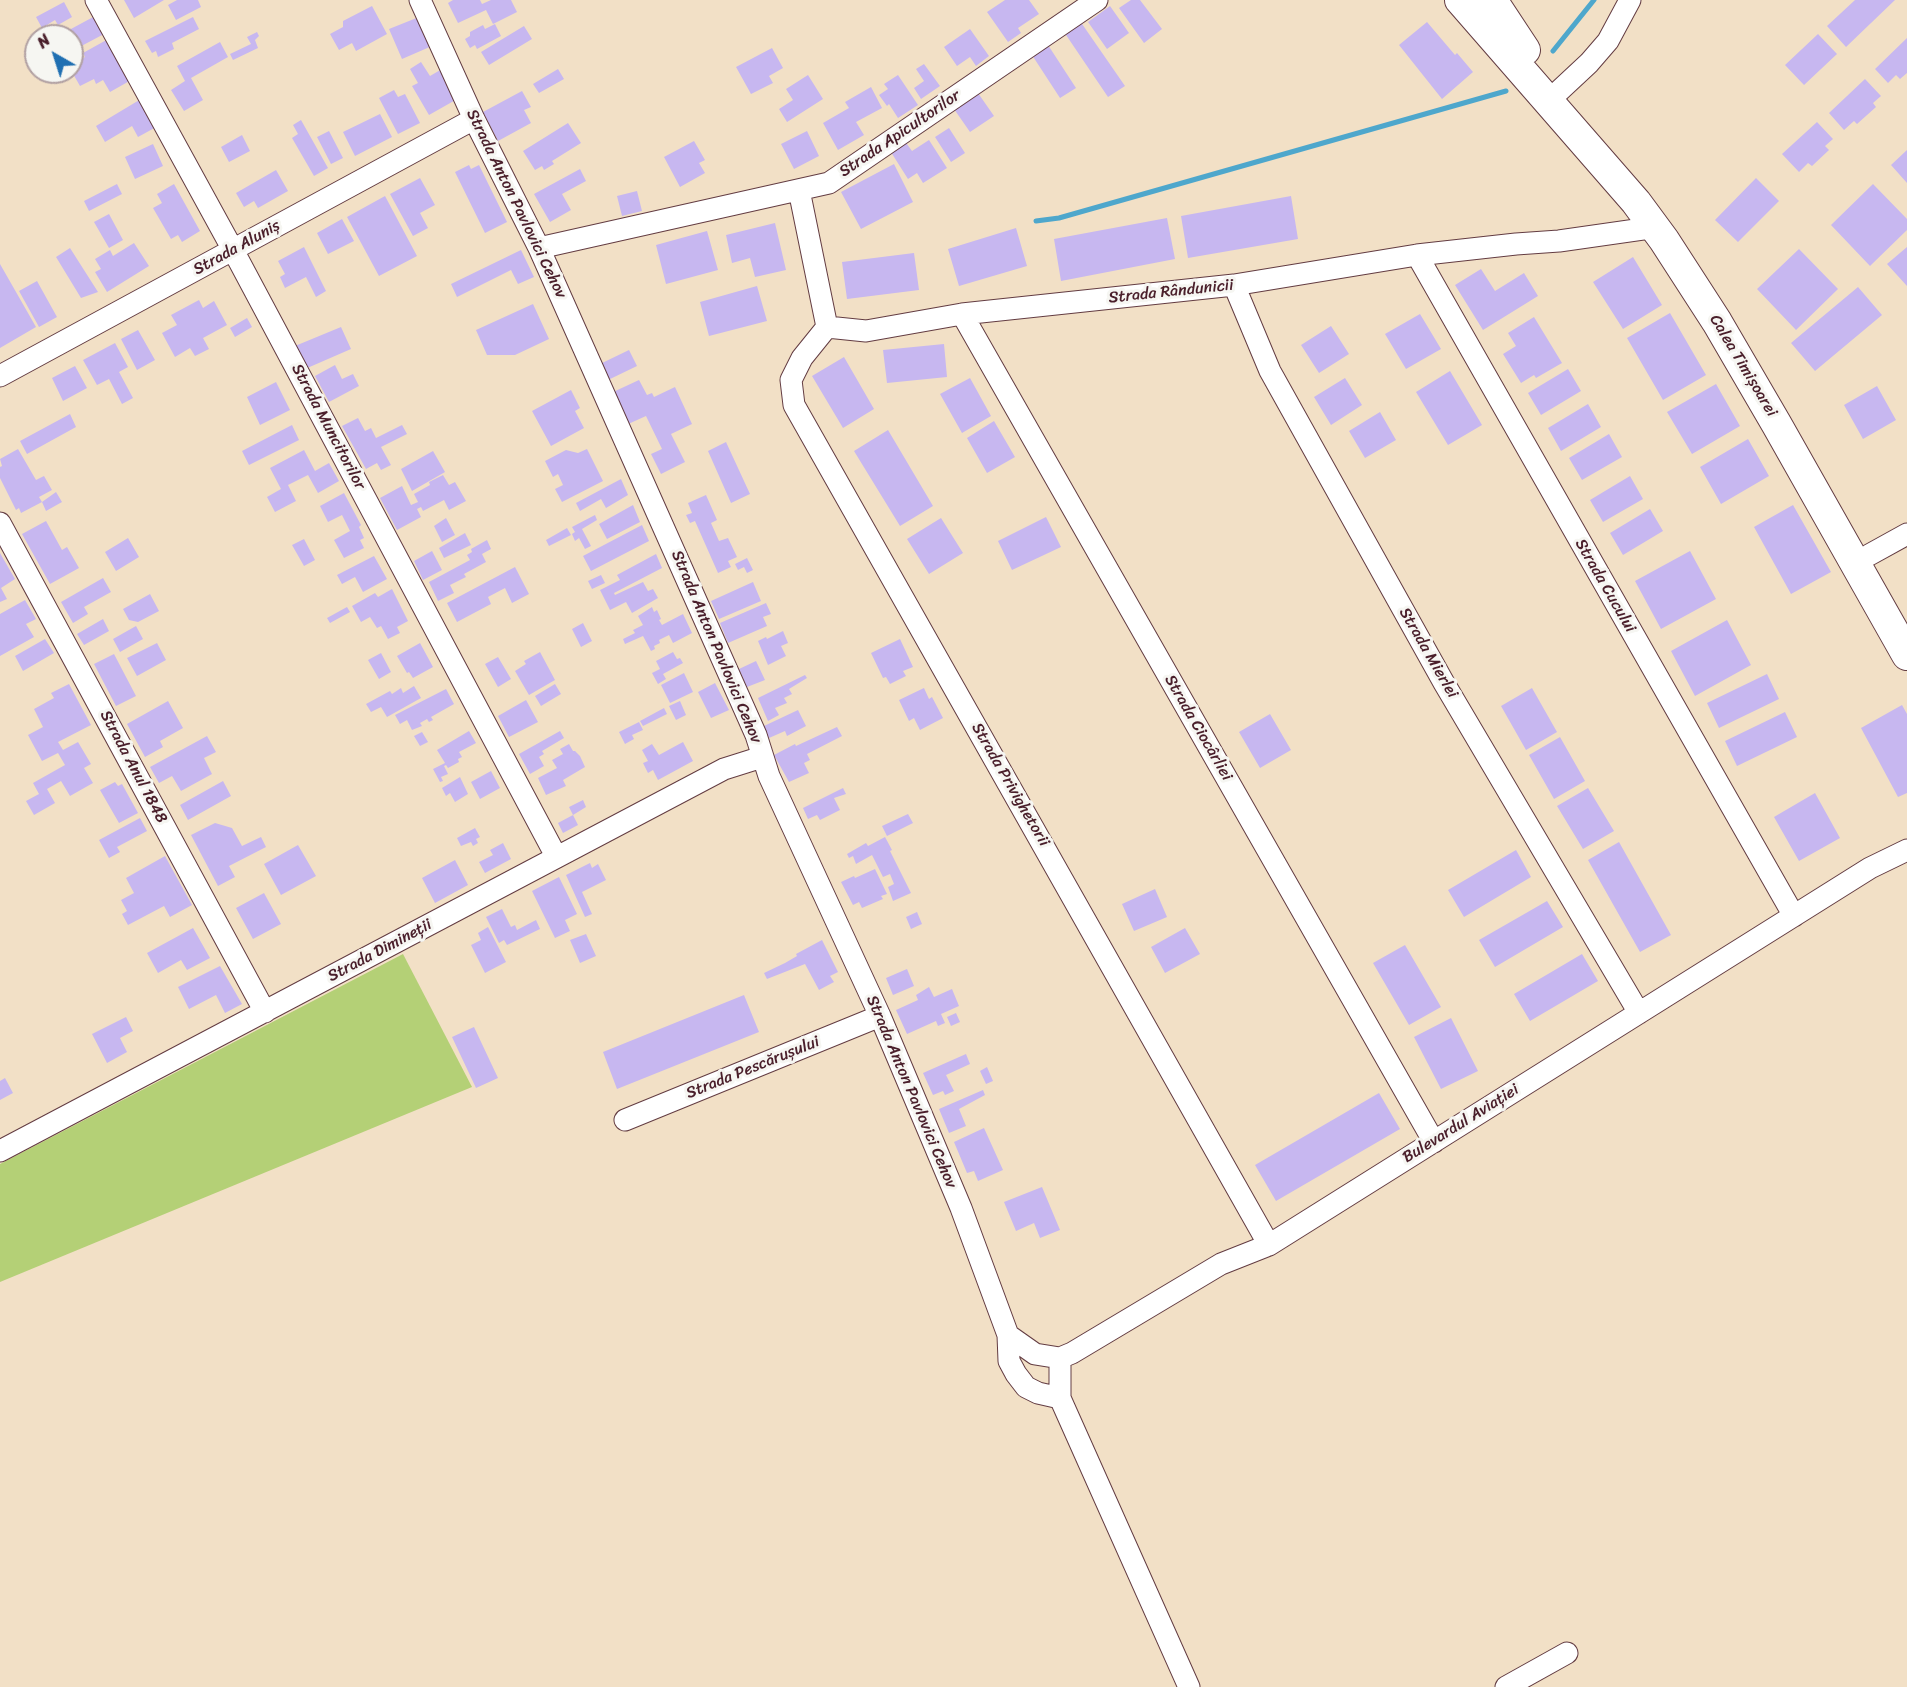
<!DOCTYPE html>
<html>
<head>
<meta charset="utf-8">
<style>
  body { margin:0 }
  #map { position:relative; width:1907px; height:1687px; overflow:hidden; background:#f2e0c6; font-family:Sriracha,sans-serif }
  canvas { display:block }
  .north { position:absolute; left:24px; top:24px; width:60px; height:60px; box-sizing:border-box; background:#f6f6f2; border:2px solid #b1a0a2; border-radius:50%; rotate:321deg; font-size:16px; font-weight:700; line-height:24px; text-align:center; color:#4a1f2b }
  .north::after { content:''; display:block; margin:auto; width:21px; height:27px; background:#1f6fb2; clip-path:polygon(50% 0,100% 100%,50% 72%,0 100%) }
</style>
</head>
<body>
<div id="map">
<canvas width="1907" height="1687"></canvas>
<div class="north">N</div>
</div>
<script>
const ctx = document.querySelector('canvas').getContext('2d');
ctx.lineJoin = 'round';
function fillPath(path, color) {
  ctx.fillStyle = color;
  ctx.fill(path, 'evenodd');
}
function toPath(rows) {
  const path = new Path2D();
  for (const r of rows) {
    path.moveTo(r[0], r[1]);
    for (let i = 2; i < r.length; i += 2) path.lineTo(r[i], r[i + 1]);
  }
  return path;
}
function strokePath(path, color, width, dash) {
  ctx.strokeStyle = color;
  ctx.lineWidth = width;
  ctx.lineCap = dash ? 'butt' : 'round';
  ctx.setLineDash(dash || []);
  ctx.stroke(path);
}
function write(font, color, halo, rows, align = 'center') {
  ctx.font = font + ' Sriracha,sans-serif';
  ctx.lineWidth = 6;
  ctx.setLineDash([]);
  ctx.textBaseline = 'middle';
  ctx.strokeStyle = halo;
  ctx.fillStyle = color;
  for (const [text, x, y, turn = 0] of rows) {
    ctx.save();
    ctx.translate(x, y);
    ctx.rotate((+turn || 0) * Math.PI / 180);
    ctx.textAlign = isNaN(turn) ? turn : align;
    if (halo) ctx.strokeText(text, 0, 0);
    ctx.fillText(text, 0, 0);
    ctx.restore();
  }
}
fillPath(toPath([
  [403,954,472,1087,0,1282,0,1164]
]), '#b4d076');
strokePath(toPath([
  [1553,51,1594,0],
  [1036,221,1059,218,1506,91]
]), '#4ea7cc', 5);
fillPath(toPath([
  [124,0,164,0,134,18],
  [177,0,198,0,201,7,176,20,168,5],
  [453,0,480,0,482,4,491,0,511,0,517,12,493,24,486,10,458,23,448,3],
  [1005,0,1029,0,1039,14,1018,28,1021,33,1008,42,987,12],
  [1131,0,1140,0,1162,29,1144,43,1119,8],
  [1855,0,1895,0,1846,47,1827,26],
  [64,2,72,17,58,25,55,20,42,28,36,17],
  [372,6,387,34,356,51,352,43,339,50,330,34,343,27,343,21],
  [1110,6,1129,33,1107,49,1088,22],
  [95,16,104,34,72,51,72,36,58,36],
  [193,17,199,29,172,43,174,49,158,57,156,51,152,53,145,41],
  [419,17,432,46,402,59,389,29],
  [1080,21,1125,86,1108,97,1064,32],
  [1427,22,1455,55,1457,53,1473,72,1442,99,1399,45],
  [495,24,501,36,477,49,475,45,470,48,465,39,470,36,470,32,483,25,485,29],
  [524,26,532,39,489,65,481,52],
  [970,29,989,56,976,66,970,57,957,66,944,47],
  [257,32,259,36,255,40,258,48,233,60,230,54,251,44,247,37],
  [1818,34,1837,54,1804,85,1785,65],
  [110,38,133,79,110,92,103,80,96,84,94,79,80,86,72,72,72,65,85,57,83,53],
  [1907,38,1907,73,1900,79,1896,75,1888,83,1875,69],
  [220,42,228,57,191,78,203,100,184,111,171,90,185,81,177,66],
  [1048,45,1076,88,1060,98,1032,55],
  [772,48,783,68,769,76,773,83,751,94,736,67],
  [421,62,430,76,442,69,459,98,429,115,412,86,418,83,410,69],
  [924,64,940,86,921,99,914,88,924,81,916,69],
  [558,69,564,79,539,93,533,84],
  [808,75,823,99,787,122,779,109,793,100,786,89],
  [898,75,918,105,898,118,889,104,887,106,879,95,888,89,884,84],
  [1865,79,1881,96,1873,103,1876,107,1857,124,1854,121,1844,130,1829,113],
  [871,87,882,108,856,122,864,135,838,150,823,123,849,108,845,102],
  [394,90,398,97,405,94,420,123,398,134,379,98],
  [522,91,531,107,524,110,531,123,498,141,483,112],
  [978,93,994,116,970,132,954,109],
  [141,99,158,126,138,137,132,126,105,142,96,126],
  [380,114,392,137,355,156,343,132],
  [301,120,328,168,314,176,292,138,298,134,293,125],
  [1817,122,1833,139,1825,146,1829,150,1812,166,1808,163,1799,172,1782,154],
  [568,123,581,143,552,161,554,164,544,170,542,166,535,170,523,151],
  [949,128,965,153,951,162,935,137],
  [329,131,343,158,331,164,317,137],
  [807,131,819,156,794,169,781,144],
  [242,135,250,151,229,162,221,147],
  [904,140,912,151,929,140,947,168,923,183,917,173,908,179,889,149],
  [694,141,705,160,699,163,705,173,680,187,664,157],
  [153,144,163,166,135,179,125,157],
  [1907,150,1907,183,1891,165],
  [894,164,913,202,861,229,841,192],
  [469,165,471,169,479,165,507,222,485,233,455,172],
  [580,169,586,181,562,194,571,210,550,222,534,194],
  [276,170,288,191,258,208,254,201,244,207,236,193],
  [420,178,435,205,420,213,428,228,413,236,390,194],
  [1756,178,1779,201,1738,242,1715,220],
  [117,184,122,194,89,211,84,201],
  [174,184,200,231,182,242,178,235,171,239,153,208,162,203,157,194],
  [1873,184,1907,219,1907,230,1870,266,1831,225],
  [637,191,642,211,622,216,617,196],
  [385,196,417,256,379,276,347,217],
  [1291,196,1298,239,1188,258,1181,216],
  [109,214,123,240,109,248,94,222],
  [1167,218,1175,259,1061,281,1054,239],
  [342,219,354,241,328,254,317,233],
  [775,223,786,270,755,277,750,258,732,263,726,235],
  [1016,228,1027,266,959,286,948,249],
  [707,231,718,270,666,284,656,245],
  [134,243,149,266,107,292,95,272,101,269,95,259,110,250,113,256],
  [304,247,326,291,316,297,306,277,285,288,280,277,285,274,278,261],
  [1907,247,1907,286,1887,264],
  [70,248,98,292,81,298,56,257],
  [1799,249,1838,289,1796,330,1757,289],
  [521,250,534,277,518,284,511,270,457,297,451,284],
  [914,253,919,290,847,299,842,262],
  [1633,257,1662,305,1623,329,1593,282],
  [0,264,36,327,0,348],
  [1481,269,1495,291,1524,273,1538,296,1483,330,1455,285],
  [37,281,57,317,39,327,19,291],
  [757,286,767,321,709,336,700,302],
  [1858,287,1882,315,1815,371,1791,343],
  [199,300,203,308,214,301,227,325,203,338,209,349,195,356,190,348,175,357,162,333,177,325,171,315],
  [533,304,549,339,515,355,487,355,476,330],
  [1670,313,1706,375,1663,400,1627,338],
  [1420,314,1441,349,1406,369,1385,334],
  [1534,317,1562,363,1536,378,1534,375,1521,383,1503,354,1516,346,1508,333],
  [247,318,252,327,235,337,230,328],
  [1331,326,1349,354,1319,373,1301,345],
  [341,327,351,349,305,369,295,346],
  [138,330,155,360,137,370,121,339],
  [115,343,128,367,119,372,133,398,122,404,109,379,97,385,83,360],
  [944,344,947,377,887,383,883,350],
  [629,350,637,366,608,380,600,364],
  [844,357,874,409,843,428,812,376],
  [335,365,342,379,353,374,359,386,329,402,315,376],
  [75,366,87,388,63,401,52,378],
  [1568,369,1581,391,1541,415,1528,393],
  [1450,371,1482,425,1448,445,1416,392],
  [970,378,991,416,962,433,940,394],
  [1345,378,1362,405,1331,425,1314,397],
  [639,380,647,395,652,393,654,397,675,387,692,424,671,434,685,462,661,474,651,454,662,449,646,416,626,425,611,393],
  [276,382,290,410,260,425,247,397],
  [1716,384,1740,426,1692,454,1667,412],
  [1877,386,1896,420,1863,439,1844,405],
  [571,390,580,408,575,411,584,428,551,446,532,411],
  [1588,404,1601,427,1561,451,1548,428],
  [1380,412,1396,440,1365,458,1349,431],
  [70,414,76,427,27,454,20,441],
  [358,418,365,431,371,428,376,438,402,425,407,434,381,447,391,465,381,470,377,463,366,469,342,426],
  [994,421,1015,457,987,473,967,438],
  [292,425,299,440,249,465,242,451],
  [888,430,933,506,900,526,854,451],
  [1609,434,1622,457,1582,480,1569,458],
  [1748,439,1769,476,1721,504,1700,467],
  [726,442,750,494,731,503,708,451],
  [18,449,36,480,44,476,52,490,39,497,42,502,21,513,19,508,16,510,0,478,0,467,2,466,0,459],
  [587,449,603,481,562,502,555,489,563,485,558,474,553,477,545,461,566,450,578,453],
  [304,450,315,471,329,463,339,481,318,493,308,475,288,485,296,501,275,512,267,497,281,489,270,468],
  [433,451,445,472,412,491,401,469],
  [443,475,449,485,455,482,466,501,449,510,444,500,423,511,421,507,417,509,421,517,397,530,380,498,402,486,411,505,418,502,414,494,430,485,429,482],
  [1630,476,1643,499,1603,522,1590,500],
  [621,479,628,495,606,508,601,499,580,511,576,503],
  [56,492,62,502,46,511,42,502],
  [344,493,361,525,359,527,364,538,360,540,364,548,344,558,334,540,350,531,342,515,328,522,320,506],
  [706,495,717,520,711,523,719,541,728,538,737,557,728,561,731,567,718,573,695,521,690,523,686,515,692,513,688,503],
  [633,505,640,522,607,539,599,524],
  [1793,505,1831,572,1791,594,1754,527],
  [1650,509,1663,531,1623,555,1610,533],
  [595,515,597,520,582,529,591,546,585,549,579,538,575,541,572,534,575,532,572,527],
  [1046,517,1061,547,1012,570,998,541],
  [446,518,455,535,442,542,434,526],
  [941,518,963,553,929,574,907,539],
  [46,521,62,550,67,547,79,568,50,584,22,534],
  [642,525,649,541,591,571,583,556],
  [567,528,571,535,549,546,546,540],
  [465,533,471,545,444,558,439,548],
  [128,538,139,557,116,571,105,552],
  [304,539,315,560,304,566,292,545],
  [487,540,491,549,482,554,486,562,464,574,466,577,450,585,454,593,438,601,429,582,470,560,467,555,472,552,471,549],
  [432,551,442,570,423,580,414,561],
  [1690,551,1716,599,1661,629,1635,581],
  [0,553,15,579,1,588,7,599,0,602],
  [656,554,662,568,614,593,615,595,643,582,648,591,653,589,658,598,632,613,626,602,610,610,600,590,620,580,617,575],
  [374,556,387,579,363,592,355,577,342,584,337,575],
  [747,558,753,570,747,573,744,567,738,570,735,564],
  [515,567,529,594,512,603,505,588,488,597,491,604,457,622,447,603],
  [601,575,605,583,592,589,588,581],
  [103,578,111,592,84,607,88,614,73,623,61,602],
  [753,582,761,601,719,619,711,601],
  [392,589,408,621,397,627,400,633,388,639,381,626,377,628,370,617,361,622,352,606,375,593,378,597],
  [150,594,159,611,138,622,129,620,123,609],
  [25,600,36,619,26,624,34,637,0,656,0,614],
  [766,603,771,614,763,617,767,626,728,643,720,623],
  [347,607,350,612,330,623,327,618],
  [652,607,654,612,657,610,661,619,659,620,662,625,683,614,692,633,673,643,669,635,659,640,660,643,654,646,655,649,651,651,643,636,625,644,623,639,635,633,633,630,643,625,638,616],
  [103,619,109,631,84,645,77,634],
  [1727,620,1751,665,1695,696,1671,651],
  [583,623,592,641,581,647,572,629],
  [136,626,143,639,120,652,113,639],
  [783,631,788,643,781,646,786,656,768,665,758,641,766,637,767,639],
  [45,639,54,653,23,671,15,656],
  [900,639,913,667,903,671,906,676,890,684,886,677,883,678,871,653],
  [157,643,166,660,137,676,127,658],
  [420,643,433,667,413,678,409,672,407,673,397,656],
  [540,652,555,680,529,695,515,671,526,664,524,661],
  [673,652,677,659,680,658,683,663,663,674,666,679,658,684,652,673,660,669,656,661],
  [381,653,391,672,379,679,368,660],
  [114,654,136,696,116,706,94,664],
  [498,657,511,679,498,687,485,664],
  [756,661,765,680,747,687,739,669],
  [684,673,693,692,670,703,661,685],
  [1767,674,1779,699,1719,728,1707,703],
  [805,675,807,678,789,689,792,694,784,698,787,703,775,708,779,715,768,721,758,698],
  [715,683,729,710,711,718,698,692],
  [69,684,91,725,58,742,63,750,78,742,91,764,84,768,93,783,70,796,61,781,47,789,55,803,34,815,26,801,39,794,33,783,65,765,58,753,42,761,28,735,43,727,34,709,54,698,51,693],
  [555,684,561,694,541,706,535,696],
  [414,686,421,698,387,717,381,707,371,712,366,704,390,691,392,694,401,688,403,693],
  [924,688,929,699,932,697,943,718,920,730,914,718,909,721,899,700],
  [1532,688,1557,732,1526,750,1501,706],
  [446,689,454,704,431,717,433,720,429,722,427,719,420,723,422,726,412,730,407,720,400,724,395,715],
  [526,700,538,722,509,737,498,716],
  [168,701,183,728,160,741,163,747,145,757,127,724],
  [680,701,686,715,676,720,669,706],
  [1902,705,1907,714,1907,793,1898,797,1861,728],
  [664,708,667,714,643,726,640,721],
  [798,710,806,726,787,736,785,731,769,738,764,726],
  [1785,712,1797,737,1737,766,1725,741],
  [1270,714,1291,750,1260,768,1239,732],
  [639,722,643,730,632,735,634,739,625,744,619,732],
  [837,727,842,736,807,754,810,760,804,763,809,773,789,782,774,755,795,744,796,746],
  [469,731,476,743,459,752,462,757,458,759,459,762,448,768,446,765,444,766,448,774,441,777,443,781,440,782,433,769,445,763,437,750],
  [560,731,564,738,542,751,544,754,539,757,544,766,530,774,519,754],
  [422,732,428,742,420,746,414,736],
  [207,736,216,752,204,758,212,774,181,791,172,776,159,783,150,767],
  [1560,737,1585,781,1554,799,1529,755],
  [683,742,693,761,658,780,653,770,648,773,643,763,648,761,642,750,652,744,659,755],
  [569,744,573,751,575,751,580,756,585,767,563,780,566,786,546,795,538,778,557,768,552,760,563,754,560,749],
  [491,771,500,788,480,799,471,782],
  [460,777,468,794,455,802,450,793,446,796,442,788],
  [223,781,231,796,188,820,180,805],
  [115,782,118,786,122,784,138,813,119,823,100,790],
  [843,788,846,794,834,798,840,810,820,820,817,815,808,819,803,808],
  [1588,788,1614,831,1583,849,1557,806],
  [1815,793,1840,838,1799,861,1774,817],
  [583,800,586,807,573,815,569,807],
  [908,814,913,823,887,836,882,826],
  [573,815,578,825,563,833,558,823],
  [140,818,147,831,117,847,120,852,109,858,99,840],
  [215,823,232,828,242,846,261,837,266,847,229,866,235,877,218,886,191,835],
  [475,828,480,837,476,839,478,843,473,846,471,842,461,846,457,838],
  [885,837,892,850,890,851,911,893,893,901,888,887,894,884,890,874,883,877,872,855,856,864,853,856,849,858,847,854,866,843,868,846],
  [1619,842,1671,935,1640,952,1588,860],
  [503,843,511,859,485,873,479,862,493,855,490,850],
  [298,845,316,876,281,895,264,864],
  [1516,850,1531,877,1464,917,1448,890],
  [165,856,192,905,170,917,164,906,128,925,122,914,127,911,121,900,134,893,126,878],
  [455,860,468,885,435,903,422,878],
  [590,863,592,868,598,864,606,880,582,892,592,914,585,917,566,875],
  [875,869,887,894,881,896,883,899,862,908,859,902,853,905,841,882,854,876,855,878],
  [559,877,577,914,565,920,570,931,555,938,532,891],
  [1155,889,1167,917,1134,931,1122,904],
  [264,893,281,924,253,939,236,908],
  [1547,901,1563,927,1495,967,1479,940],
  [502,909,511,927,515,925,517,930,536,920,540,929,507,945,504,940,499,943,486,917],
  [917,912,922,924,911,929,906,917],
  [488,927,506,962,485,973,471,945,481,940,478,933],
  [193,928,210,958,187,970,181,960,158,973,147,953],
  [1185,928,1200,954,1165,973,1151,947],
  [586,934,596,956,580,963,570,940],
  [822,940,838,972,830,976,834,982,819,990,805,964,767,979,764,973,785,963,797,956,796,954],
  [1405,945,1441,1007,1409,1025,1373,963],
  [1582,954,1598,981,1530,1021,1514,994],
  [220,966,242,1004,225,1013,216,995,189,1009,178,987],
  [907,969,914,986,893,995,886,978],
  [929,987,934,997,952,989,959,1006,941,1014,945,1023,938,1026,936,1021,907,1034,896,1010,918,1000,916,995],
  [744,995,759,1032,617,1089,603,1052],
  [956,1013,960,1022,951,1026,947,1017],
  [126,1017,133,1031,120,1038,127,1052,107,1063,92,1034],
  [1451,1018,1478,1071,1441,1089,1414,1037],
  [474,1027,498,1078,476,1088,452,1037],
  [966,1054,970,1064,946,1075,954,1091,945,1095,943,1091,933,1095,923,1073],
  [987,1067,993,1081,986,1084,980,1071],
  [5,1078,13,1093,0,1100,0,1081],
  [983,1090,985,1095,959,1109,966,1126,949,1133,939,1109],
  [1379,1093,1400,1129,1276,1201,1255,1165],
  [984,1128,1003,1170,978,1181,974,1171,967,1173,954,1142],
  [1042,1187,1060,1230,1040,1238,1034,1223,1016,1231,1004,1202]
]), '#c7b7f0');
const street = toPath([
  [96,0,233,250,556,856],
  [420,0,474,119,539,248,756,735,769,776,880,1016,961,1208,1008,1335,1009,1361,1016,1374,1026,1387,1038,1393,1060,1398],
  [1559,91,1589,63,1608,41,1630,0],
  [799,190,827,327,866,331,962,314,1234,285,1417,255,1516,244,1559,241,1643,229,1653,225],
  [539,248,829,183,1097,0],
  [1417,255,1794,916],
  [1234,285,1270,371,1444,683,1639,1013],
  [962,314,1434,1142],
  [827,327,802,358,791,380,794,405,1269,1245],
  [0,376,474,119],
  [0,523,265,1012],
  [1869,555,1907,534],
  [625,1120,880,1016],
  [0,1151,724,769,762,757],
  [1008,1335,1035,1354,1060,1358,1072,1353,1221,1264,1269,1245,1870,868,1907,850],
  [1060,1358,1060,1398,1189,1687],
  [1506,1687,1567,1653]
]);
const secondary = toPath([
  [1460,0,1636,202,1664,240,1717,322,1777,425,1907,655],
  [1492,0,1525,50]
]);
strokePath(street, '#633c42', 23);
strokePath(secondary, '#633c42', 32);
strokePath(street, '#fff', 21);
strokePath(secondary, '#fff', 30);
write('16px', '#4a1f2b', '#f6f6f2', [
  ["Strada Apicultorilor",900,134,-34],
  ["Strada Anton Pavlovici Cehov",516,204,64],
  ["Strada Aluniș",237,248,-29],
  ["Strada Rândunicii",1171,292,-6],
  ["Calea Timișoarei",1743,366,59],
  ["Strada Muncitorilor",328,427,62],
  ["Strada Cucului",1605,586,60],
  ["Strada Anton Pavlovici Cehov",716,647,67],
  ["Strada Mierlei",1428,653,60],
  ["Strada Ciocârliei",1198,728,60],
  ["Strada Anul 1848",133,767,62],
  ["Strada Privighetorii",1010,785,60],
  ["Strada Dimineții",380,951,-28],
  ["Strada Pescărușului",753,1068,-22],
  ["Strada Anton Pavlovici Cehov",911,1092,67],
  ["Bulevardul Aviației",1461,1124,-32]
]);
</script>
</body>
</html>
